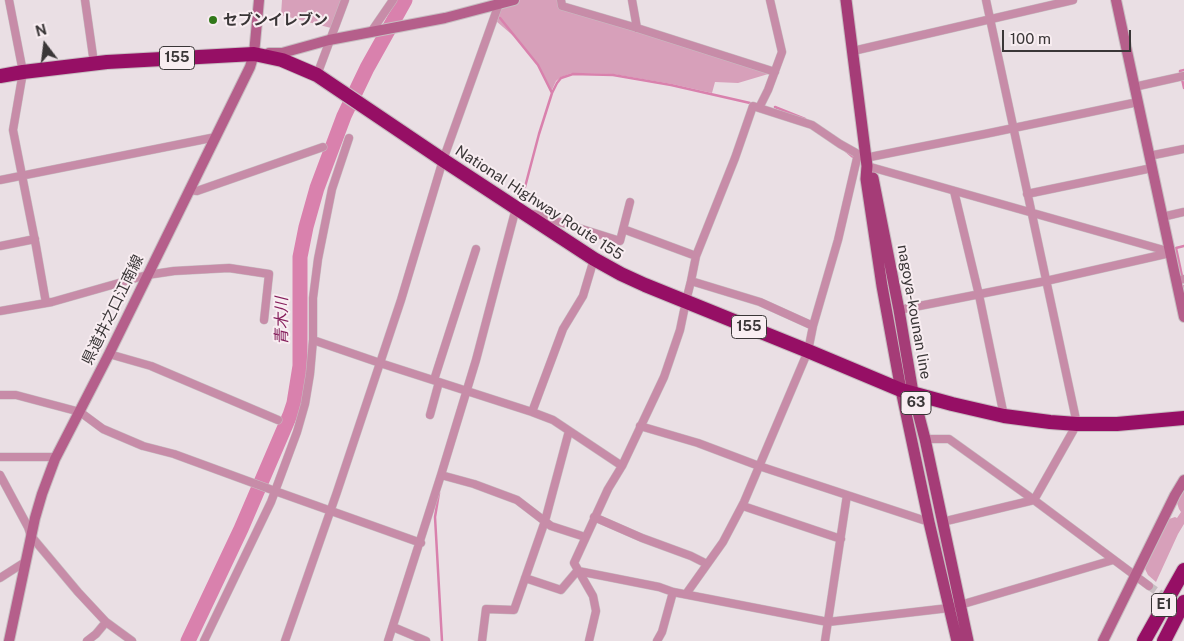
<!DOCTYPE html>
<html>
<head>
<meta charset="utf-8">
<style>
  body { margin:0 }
  #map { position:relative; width:1184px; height:641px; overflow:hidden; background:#eadfe4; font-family:"Public Sans",sans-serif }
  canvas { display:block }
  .north { position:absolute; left:20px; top:20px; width:50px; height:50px; -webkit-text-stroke:4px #f8edf1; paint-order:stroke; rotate:345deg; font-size:14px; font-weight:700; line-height:20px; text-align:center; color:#3a3637 }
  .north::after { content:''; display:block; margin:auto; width:18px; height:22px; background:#3a3637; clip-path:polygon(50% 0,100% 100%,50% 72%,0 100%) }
  .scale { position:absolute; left:1002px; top:30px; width:129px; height:22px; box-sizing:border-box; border:2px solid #3a3637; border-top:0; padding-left:6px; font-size:15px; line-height:18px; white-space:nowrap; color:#3a3637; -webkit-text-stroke:4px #f8edf1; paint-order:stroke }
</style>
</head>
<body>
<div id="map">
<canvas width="1184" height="641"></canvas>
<div class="north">N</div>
<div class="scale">100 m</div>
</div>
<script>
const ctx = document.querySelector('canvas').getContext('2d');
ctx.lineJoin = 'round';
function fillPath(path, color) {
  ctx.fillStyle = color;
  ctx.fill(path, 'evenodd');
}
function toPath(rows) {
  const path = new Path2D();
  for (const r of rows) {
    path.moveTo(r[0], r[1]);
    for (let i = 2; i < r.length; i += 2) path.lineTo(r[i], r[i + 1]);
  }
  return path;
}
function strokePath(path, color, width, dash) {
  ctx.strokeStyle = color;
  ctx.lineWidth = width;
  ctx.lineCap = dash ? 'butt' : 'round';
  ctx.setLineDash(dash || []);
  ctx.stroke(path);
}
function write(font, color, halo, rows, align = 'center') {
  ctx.font = font + ' "Public Sans","Noto Sans JP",sans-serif';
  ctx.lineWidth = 4;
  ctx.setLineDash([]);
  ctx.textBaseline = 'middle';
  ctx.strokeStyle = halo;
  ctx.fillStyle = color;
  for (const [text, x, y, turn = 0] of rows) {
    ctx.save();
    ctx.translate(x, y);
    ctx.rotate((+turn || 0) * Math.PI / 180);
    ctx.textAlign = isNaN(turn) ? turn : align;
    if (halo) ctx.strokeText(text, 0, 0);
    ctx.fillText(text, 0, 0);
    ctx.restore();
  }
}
fillPath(toPath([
  [282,0,343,0,331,28,281,15],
  [516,0,561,0,563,6,775,72,738,83,715,82,712,93,672,84,613,74,572,73,561,77,556,81,551,92,538,65,517,39,496,21,494,5],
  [1184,490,1184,524,1178,534,1156,582,1148,575,1145,569,1146,563,1169,519,1175,517,1177,518,1181,512,1179,509,1177,503]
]), '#d7a0ba');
strokePath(toPath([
  [500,18,538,65,552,93,539,134,525,187],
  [1180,72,1180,71,1184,70],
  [1182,79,1184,88],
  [552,93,557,83,561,78,573,74,613,75,671,85,750,103],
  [775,107,805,119],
  [846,151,853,157],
  [1182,276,1176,248,1184,246],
  [1184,286,1184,287],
  [439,493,435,517,442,641]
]), '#d981ad', 2.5);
strokePath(toPath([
  [188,641,241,529,290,415,294,403,300,366,300,257,306,227,317,188,344,116,367,68,405,0]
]), '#d981ad', 15);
strokePath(toPath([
  [1149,586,1182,609]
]), '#c7bdc1', 8, [8, 4]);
const street = toPath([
  [9,0,23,72,13,130,36,246,46,303],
  [85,0,94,63],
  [561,0,562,6,637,28,775,72],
  [632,0,637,28],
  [371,32,393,0],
  [853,51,1073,0],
  [317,75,345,0],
  [1134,87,1184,76],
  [759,108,812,125,840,144,865,158,985,134,1138,102],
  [1149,156,1184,149],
  [867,166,1160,249,1170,253],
  [0,180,216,137],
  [189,190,197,191,323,147],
  [954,191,979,295,1004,416],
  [1027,194,1152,168],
  [534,214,620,241,630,202],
  [1162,217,1184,212],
  [623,229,696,256],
  [0,246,35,239],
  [691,281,760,302,813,326],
  [1176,281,1184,279],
  [899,310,1046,281,1170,253],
  [0,311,52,302,147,275,174,271,229,268,269,274,264,320],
  [313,340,380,363,532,412,553,420,622,466],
  [109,354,151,366,278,420],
  [434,380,476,249],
  [0,395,16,395,80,412,103,429,143,446,174,454,275,491,421,543],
  [532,412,563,329,583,296,594,259],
  [430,415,439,382],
  [640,426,698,443,759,466,929,522],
  [925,439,949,439,1034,500,1149,586],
  [0,457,53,457,55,459],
  [0,475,28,527,31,536,78,592,106,622,132,641],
  [441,475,474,484,517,500,551,526,585,537],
  [743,506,841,539],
  [594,517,642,538,691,556,707,564],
  [942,522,1034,500,1077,424,986,0],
  [578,571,659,587,673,592,828,622,949,608,960,605,1113,560],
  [0,578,25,562],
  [525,578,561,590,578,570],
  [686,594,723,542,744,502,808,351,813,326,838,240,858,154],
  [393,627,426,641],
  [87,641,96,634,106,622],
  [204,641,271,502,297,432,305,404,310,374,313,340,313,298,318,259,332,189,349,138],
  [285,641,337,492,401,300,443,160,500,1],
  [388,641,441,475,476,360,516,208,518,209],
  [482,641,486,609,514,610,545,521,569,431],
  [589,641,596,611,593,596,574,563,608,489,622,466,664,377,680,330,686,301,691,281,696,256,735,158,753,106,759,108,768,90,782,52,770,0],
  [657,641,662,632,673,592],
  [825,641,847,495]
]);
const secondary = toPath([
  [1116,0,1184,317],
  [269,53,282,53,329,40,445,18,514,0],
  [9,641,35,518,42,494,55,459,109,354,250,67,254,54,259,0],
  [1103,641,1175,495,1184,480]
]);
const primary = toPath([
  [846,0,867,166,866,179,882,286,901,390,929,522,957,641],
  [873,178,899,310,913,393,925,439,968,641]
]);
const highway = toPath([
  [0,76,23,72,107,62,254,54,282,60,317,75,443,160,594,259,621,274,645,285,808,351,901,390,952,404,1004,416,1050,422,1077,424,1117,424,1184,418],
  [1144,641,1184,570],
  [1164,641,1184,602]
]);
strokePath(street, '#c7bdc1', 9);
strokePath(secondary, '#c7bdc1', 12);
strokePath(primary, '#c7bdc1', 13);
strokePath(highway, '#c7bdc1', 16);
strokePath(street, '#c78ca8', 8);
strokePath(secondary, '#b55f8b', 10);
strokePath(primary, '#a53c77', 11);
strokePath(highway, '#960f65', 14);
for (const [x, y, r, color] of [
  [213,20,5,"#32781a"]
]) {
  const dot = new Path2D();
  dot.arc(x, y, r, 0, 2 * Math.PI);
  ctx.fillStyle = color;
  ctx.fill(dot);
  strokePath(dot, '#f8edf1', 2);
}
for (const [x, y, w] of [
  [177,58,35],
  [749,327,35],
  [916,403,30],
  [1164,605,25]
]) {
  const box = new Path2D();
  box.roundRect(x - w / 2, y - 11.5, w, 23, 4);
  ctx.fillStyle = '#f8edf1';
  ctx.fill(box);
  strokePath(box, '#3a3637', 1);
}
write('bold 14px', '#3a3637', null, [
  ["155",177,58],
  ["155",749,327],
  ["63",916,403],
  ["E1",1164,605]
]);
write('bold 15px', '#3a3637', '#f8edf1', [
  ["セブンイレブン",223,20]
], 'left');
write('15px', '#3a3637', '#f8edf1', [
  ["National Highway Route 155",539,203,33],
  ["県道井之口江南線",113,310,-64],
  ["nagoya-kounan line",914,312,80]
]);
write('italic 16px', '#851e5b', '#f8edf1', [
  ["青木川",282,321,-90]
]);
</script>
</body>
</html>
